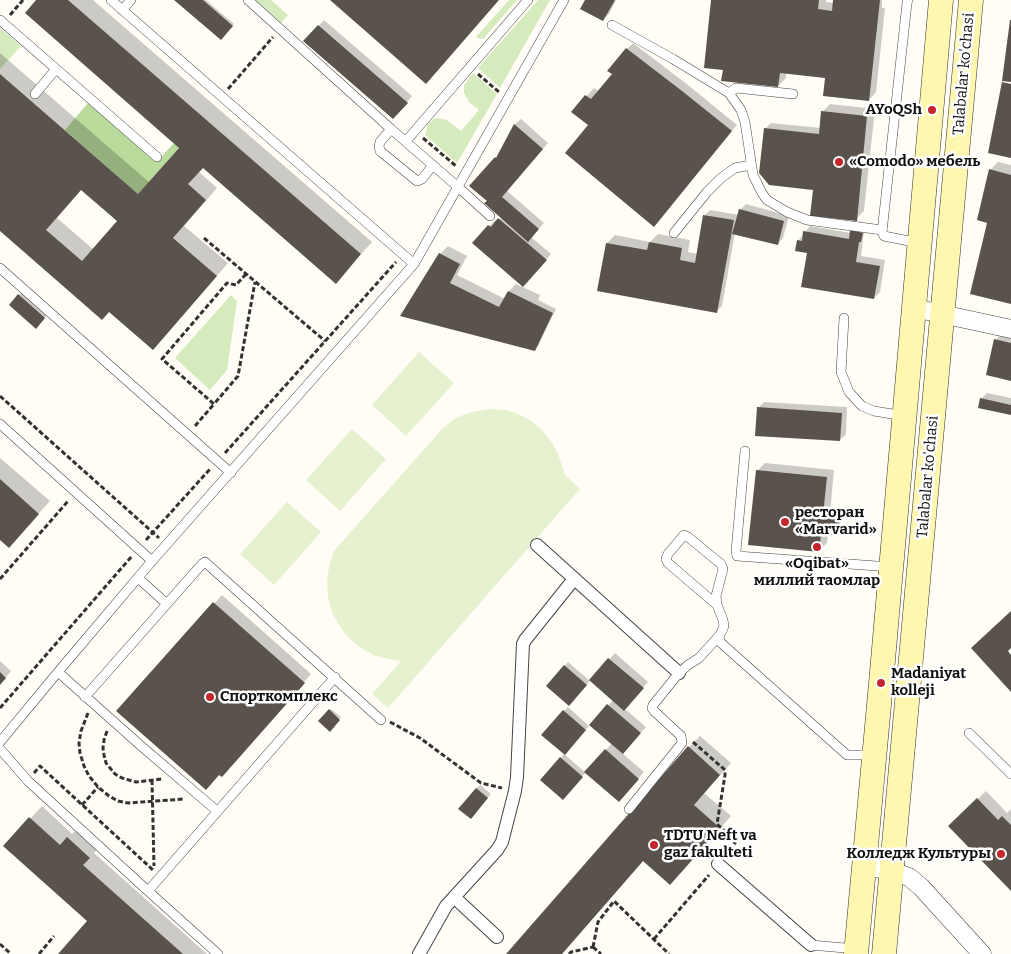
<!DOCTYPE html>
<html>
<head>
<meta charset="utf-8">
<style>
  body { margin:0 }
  canvas { display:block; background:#fffdf5 }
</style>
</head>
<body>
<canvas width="1011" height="954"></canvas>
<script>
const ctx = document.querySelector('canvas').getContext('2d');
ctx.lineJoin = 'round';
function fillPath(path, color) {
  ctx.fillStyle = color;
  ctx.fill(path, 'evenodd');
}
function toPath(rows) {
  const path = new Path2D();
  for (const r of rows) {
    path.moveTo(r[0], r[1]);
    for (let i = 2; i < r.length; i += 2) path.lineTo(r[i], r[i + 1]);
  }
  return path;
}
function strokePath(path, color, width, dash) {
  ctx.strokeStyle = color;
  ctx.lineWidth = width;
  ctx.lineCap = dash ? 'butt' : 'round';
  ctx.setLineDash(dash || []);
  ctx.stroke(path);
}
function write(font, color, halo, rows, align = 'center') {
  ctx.font = font + ' Bitter,serif';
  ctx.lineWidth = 5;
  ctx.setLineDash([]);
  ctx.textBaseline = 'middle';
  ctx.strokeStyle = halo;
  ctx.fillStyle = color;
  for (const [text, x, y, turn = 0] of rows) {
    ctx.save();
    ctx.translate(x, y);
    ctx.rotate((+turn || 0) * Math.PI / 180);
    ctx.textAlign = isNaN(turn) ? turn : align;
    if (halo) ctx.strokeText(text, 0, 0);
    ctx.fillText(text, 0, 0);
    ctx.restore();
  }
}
fillPath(toPath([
  [254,0,271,0,288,15,281,23],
  [509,0,517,0,483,39,477,38,476,37],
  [538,0,550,0,500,88,478,68],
  [0,28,21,46,0,69],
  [473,73,497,94,457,163,425,135,428,124,434,119,437,118,447,120,461,131,479,110,469,102,464,93,464,85],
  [231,295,237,301,227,370,210,390,175,358]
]), '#d5ebbd');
fillPath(toPath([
  [88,103,157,162,174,143,179,148,138,194,65,130]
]), '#b9dc9c');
fillPath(toPath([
  [419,352,454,383,406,436,372,405],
  [491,409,505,410,516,413,530,420,542,430,552,443,558,454,565,475,580,489,388,708,372,694,401,661,388,659,373,655,358,646,346,635,339,625,332,612,328,597,327,582,329,567,334,551,442,429,453,420,465,414,477,411],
  [352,429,386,459,340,511,306,480],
  [287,502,321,532,274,585,240,554]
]), '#e6f2cf');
fillPath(toPath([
  [38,0,93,0,372,242,336,282,203,167,199,172,217,188,184,226,228,263,164,337,110,311,0,230,0,53,150,183,181,147],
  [82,189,119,221,94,250,57,218],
  [176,0,206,0,234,24,221,38],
  [586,0,616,0,609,14,603,19],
  [712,0,826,0,826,2,834,3,834,0,882,0,882,8,885,8,876,92,869,100,826,77,786,72,786,78,778,86,724,69],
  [324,20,412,96,399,112,305,41],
  [633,43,688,85,737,125,717,149,589,125,572,112,594,88,599,92,613,74,627,49],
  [830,104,875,109,864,211,856,219,815,186,765,129,771,123,821,128,822,112],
  [521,119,548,143,507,191,544,223,531,237,551,254,529,280,474,243,495,220,497,222,502,217,488,200,471,185,500,154,515,124],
  [998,162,1011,165,1011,302,988,222,990,170],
  [746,204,789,216,783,238,778,244,735,233,722,306,716,312,607,243,615,235,650,242,658,234,690,240,688,252,698,254,705,215,710,210,739,215,740,210],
  [810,226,851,233,853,229,864,231,861,256,885,260,880,292,874,298,808,252,798,241],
  [448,246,467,256,457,275,505,299,509,291,516,284,540,295,538,300,556,309,538,346,535,349,402,316,440,254],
  [22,292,48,314,39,323,19,295],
  [1001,334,1011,336,1011,379,996,340],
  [987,393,1011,398,1011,414,981,399],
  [764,402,847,407,846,434,840,440,758,408],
  [0,458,50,501,9,546,0,538],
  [765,463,834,470,830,514,841,515,839,533,838,534,828,533,827,543,819,551,757,471],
  [222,595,311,674,229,767,118,711],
  [615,653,648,682,624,708,646,727,622,753,644,772,624,795,586,772,566,795,561,758,564,754,586,773,612,743,591,725,613,700,590,680],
  [0,661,11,671,0,684],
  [568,662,590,681,572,701,565,666],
  [568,707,589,726,568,750,564,711],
  [331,709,341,717,330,730,320,721],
  [700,736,731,763,704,793,731,816,682,872,670,883,644,860,562,954,508,954,689,747],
  [480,785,491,794,474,814,476,789],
  [986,791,1007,813,1011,809,1011,889,950,826],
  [42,806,72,834,79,827,100,846,94,853,207,954,60,954,89,921,5,846]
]), '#0003');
fillPath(toPath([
  [36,0,68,0,361,254,336,284,203,168,188,184,206,200,173,238,217,276,153,350,109,312,102,320,0,231,0,74,138,194,179,148,25,13],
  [81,190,117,221,82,261,46,230],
  [174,0,203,0,233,26,221,40],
  [330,0,499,0,426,84],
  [585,0,615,0,603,21,580,9],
  [711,0,819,0,818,9,832,11,833,0,880,0,869,101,823,96,825,78,780,73,778,87,721,81,723,70,704,68],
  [1010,20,1011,20,1011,82,1002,81],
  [318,25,408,103,393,119,303,41],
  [626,48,682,91,732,131,654,227,565,153,588,125,571,112,585,95,591,99,612,74,607,71],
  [1002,82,1011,84,1011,158,988,153],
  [821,111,867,116,857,221,810,216,813,190,769,185,759,173,764,128,819,134],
  [514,124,543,149,502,197,539,229,528,242,484,203,487,201,469,186,495,157,496,158],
  [989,169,1011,175,1011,304,970,294,987,223,977,220],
  [739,209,784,221,778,245,732,234],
  [703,215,734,220,717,313,597,291,606,243,647,250,649,242,682,248,680,260,695,263],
  [498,218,547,260,523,287,472,243,488,225,491,227],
  [850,230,863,233,861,242,859,242,856,262,880,266,874,299,801,287,807,253,795,251,797,240,802,241,803,231,849,239],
  [439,253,460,264,450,283,499,307,508,291,553,313,535,351,400,316],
  [18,294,45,318,36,329,9,305],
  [994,339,1011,343,1011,381,986,375],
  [980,398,1011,405,1011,415,978,408],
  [757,407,842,413,840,441,755,436],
  [756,470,827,477,823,515,840,516,838,536,821,534,819,552,748,545],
  [0,479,39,514,9,548,0,540],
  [213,602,305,683,222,777,219,775,206,790,116,711],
  [1011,611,1011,648,1008,651,1011,655,1011,692,971,648],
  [608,658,644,688,624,711,589,680],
  [564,665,587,685,569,706,546,686],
  [0,672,6,678,0,685],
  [607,704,641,733,623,754,589,725],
  [329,709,340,720,330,732,318,721],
  [563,710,586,730,565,755,541,735],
  [688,746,720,775,694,805,720,828,670,885,643,861,562,954,506,954],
  [605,749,639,779,619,802,584,772],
  [560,757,583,777,563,800,540,780],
  [476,788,488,798,471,819,458,809],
  [977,798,998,820,1002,816,1011,825,1011,891,948,826],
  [29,817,60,845,67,837,90,858,83,865,183,954,58,954,87,921,3,846]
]), '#5a524d');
const service = toPath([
  [111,0,414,264],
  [248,0,391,129],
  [908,0,907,3,882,232,884,236,919,243],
  [122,10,131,0],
  [0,20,157,157],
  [612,25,673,59,729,93,741,110,745,122,753,175,762,193,767,200,787,212,807,220,882,230],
  [729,93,736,88,793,94],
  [35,94,56,69],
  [406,141,528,0],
  [433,165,422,179,417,181,380,151,379,146,380,142,391,129,458,187,490,216],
  [674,233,707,192,721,178,735,168,751,165],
  [0,268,231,473],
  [844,318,841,372,849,392,862,406,874,411,904,416],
  [0,424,152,561],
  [745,451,736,551,737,556,891,567],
  [138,578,167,604],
  [717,605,668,563,666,559,668,554,684,535,688,537,721,564,723,569,716,596,717,605,723,620,724,626,722,631,719,636,720,642,847,755,873,755],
  [58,672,140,745,217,811],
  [85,697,202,564,205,562,381,720],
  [969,733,1011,774],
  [0,742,58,672,152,561,414,264,564,0],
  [0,749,28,781,148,891,335,677],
  [629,809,682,743,681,736,654,711,652,708,653,705,679,673,688,665,699,658,719,636],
  [148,891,218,954],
  [811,945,856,949]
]);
const pedestrian = toPath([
  [537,545,679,673],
  [718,864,811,945],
  [454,897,497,937],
  [419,954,446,906,497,850,502,842,515,791,517,777,523,644,525,640,574,579]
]);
const minor = toPath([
  [914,308,1011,329],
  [864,866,892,871,909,877,921,887,982,954]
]);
const secondary = toPath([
  [856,954,881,683,941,0],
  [884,954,971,0]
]);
strokePath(service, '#444', 10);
strokePath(pedestrian, '#444', 14);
strokePath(minor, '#444', 19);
strokePath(secondary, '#333', 25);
strokePath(toPath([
  [10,15,23,0],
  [478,74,500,93],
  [228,89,273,37],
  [423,138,456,166],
  [204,238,325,341],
  [246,274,236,285,227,283,162,359,214,404,238,376,255,282],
  [0,396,159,538],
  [195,426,214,404],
  [225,453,396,262],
  [839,526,867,528],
  [146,540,210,469],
  [0,579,69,500],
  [0,708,132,556],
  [88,713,81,731,79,743,80,753,84,766,89,776,98,787,109,796,118,801,128,803,184,799],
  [390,722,420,738,481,783,502,788],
  [107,731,104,740,103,748,104,755,106,763,115,774,122,778,136,782,162,779],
  [693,742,725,770,725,775,717,824,732,838,735,843,726,855],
  [34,773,40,766,153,870],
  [152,780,154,866],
  [82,805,98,787],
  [654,939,709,875],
  [0,944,11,954],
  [593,947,598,922,614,901,669,954],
  [593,947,601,954],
  [39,954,54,936],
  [569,954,571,952,593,947]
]), '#333', 3, [5, 2.5]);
strokePath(service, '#fff', 9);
strokePath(pedestrian, '#fff', 12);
strokePath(minor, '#fff', 18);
strokePath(secondary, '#fff6b0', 24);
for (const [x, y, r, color] of [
  [932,110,5,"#c4262e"],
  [839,162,5,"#c4262e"],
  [785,522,5,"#c4262e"],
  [817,547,5,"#c4262e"],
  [881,683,5,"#c4262e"],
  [210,697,5,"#c4262e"],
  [654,845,5,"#c4262e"],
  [1001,854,5,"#c4262e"]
]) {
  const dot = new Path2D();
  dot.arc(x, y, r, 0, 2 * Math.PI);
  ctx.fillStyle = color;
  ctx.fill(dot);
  strokePath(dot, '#fff', 2);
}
write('15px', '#111', '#fff', [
  ["Talabalar ko'chasi",964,74,-85],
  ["Talabalar ko'chasi",928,477,-85]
]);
write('bold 15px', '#111', '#fff', [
  ["AYoQSh",922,110,"right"],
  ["«Comodo» мебель",849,162],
  ["ресторан",795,513],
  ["«Marvarid»",795,530],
  ["«Oqibat»",817,564,"center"],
  ["миллий таомлар",817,581,"center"],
  ["Madaniyat",891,674],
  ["kolleji",891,691],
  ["Спорткомплекс",220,697],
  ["TDTU Neft va",664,836],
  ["gaz fakulteti",664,853],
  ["Колледж Культуры",991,854,"right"]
], 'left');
</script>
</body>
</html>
